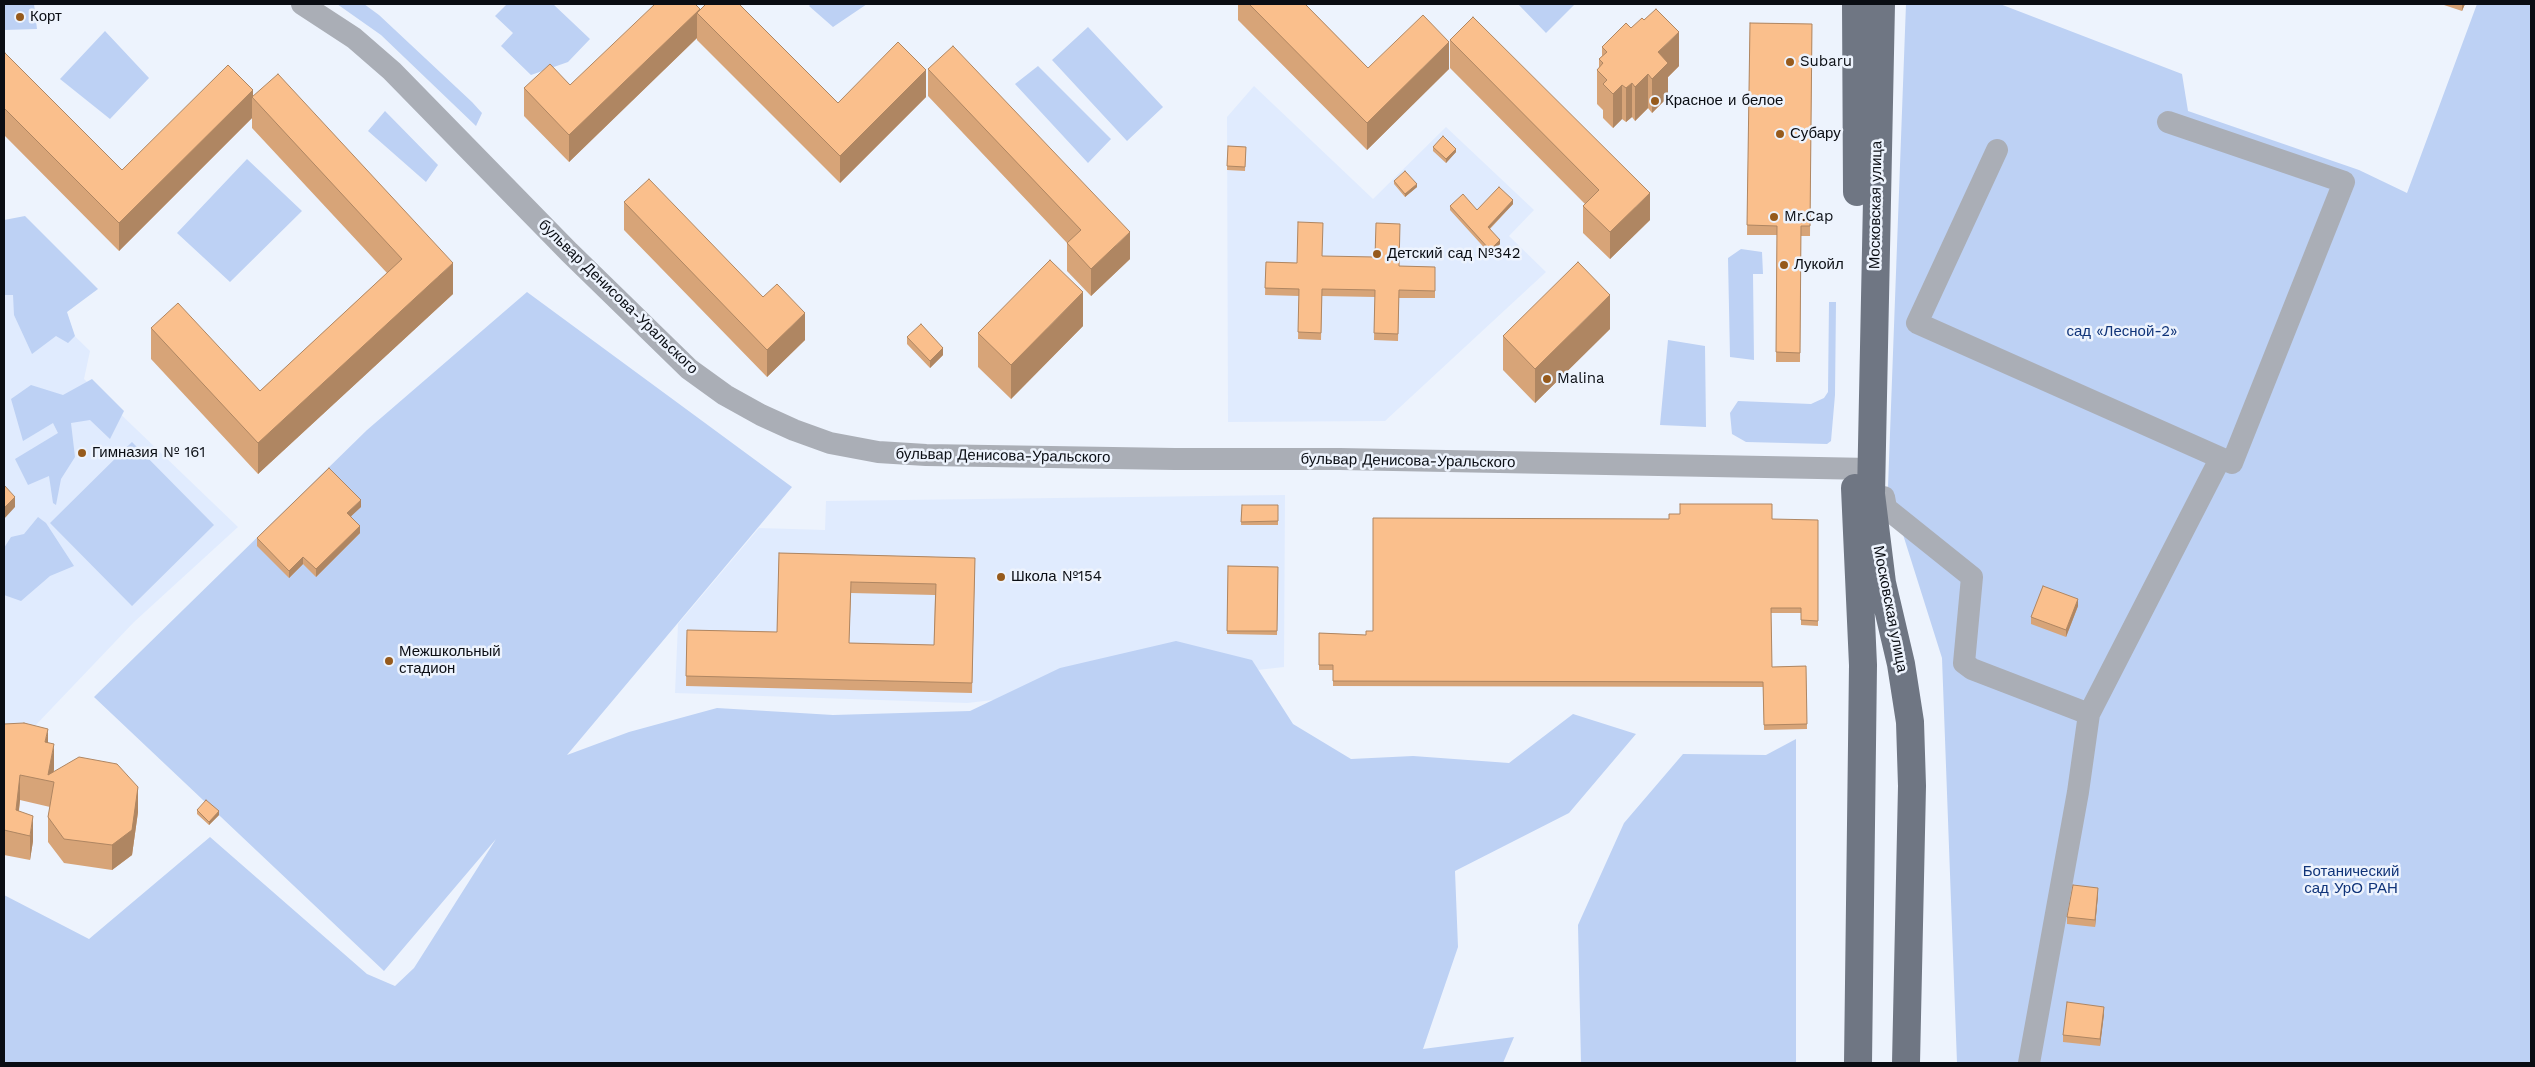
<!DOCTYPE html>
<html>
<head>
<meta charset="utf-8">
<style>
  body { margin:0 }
  #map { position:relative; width:2535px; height:1067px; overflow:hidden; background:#edf3fd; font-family:"Work Sans",sans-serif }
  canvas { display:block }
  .frame { position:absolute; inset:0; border:5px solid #0a0d13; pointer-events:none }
</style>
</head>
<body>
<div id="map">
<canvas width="2535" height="1067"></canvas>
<div class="frame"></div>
</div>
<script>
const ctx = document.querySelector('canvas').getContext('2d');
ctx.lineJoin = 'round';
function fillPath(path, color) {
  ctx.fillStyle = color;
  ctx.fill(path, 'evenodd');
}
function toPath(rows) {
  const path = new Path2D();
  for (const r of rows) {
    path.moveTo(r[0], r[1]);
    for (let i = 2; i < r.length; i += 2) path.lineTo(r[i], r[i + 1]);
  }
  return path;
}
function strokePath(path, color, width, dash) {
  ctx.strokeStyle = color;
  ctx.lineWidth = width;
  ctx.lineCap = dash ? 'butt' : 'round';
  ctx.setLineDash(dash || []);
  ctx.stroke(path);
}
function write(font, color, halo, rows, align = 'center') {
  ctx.font = font + ' "Work Sans",sans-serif';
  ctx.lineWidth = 5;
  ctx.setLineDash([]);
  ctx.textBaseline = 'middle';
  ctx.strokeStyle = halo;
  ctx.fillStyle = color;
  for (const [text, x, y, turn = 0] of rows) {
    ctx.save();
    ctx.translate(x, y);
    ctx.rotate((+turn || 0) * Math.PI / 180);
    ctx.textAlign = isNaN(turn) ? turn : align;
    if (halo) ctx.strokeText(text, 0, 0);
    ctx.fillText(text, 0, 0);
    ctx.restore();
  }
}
fillPath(toPath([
  [1254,86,1373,199,1446,127,1534,210,1509,236,1546,272,1385,421,1228,422,1227,117],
  [4,267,90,351,84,379,238,527,134,622,32,729,4,733],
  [1285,495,1284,667,967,703,675,693,678,624,759,528,825,530,826,501]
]), '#e0ebfe');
fillPath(toPath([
  [4,4,34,4,37,29,4,30],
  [337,4,364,4,379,15,472,102,482,113,476,126,381,35],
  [507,4,553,4,590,39,568,62,531,75,501,46,513,33,495,16],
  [811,4,867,4,833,27,809,6],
  [1518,4,1575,4,1546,33],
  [1906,4,2000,4,2182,74,2188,111,2359,170,2407,193,2477,4,2531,4,2531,1063,1957,1063,1942,658,1888,487],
  [1088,27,1163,107,1127,141,1052,60],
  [105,31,149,78,110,119,60,79],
  [1038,66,1111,139,1088,163,1015,84],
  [385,111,438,165,426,182,368,131],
  [247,159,302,211,230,282,177,233],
  [25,216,98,289,67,312,75,336,68,343,56,336,32,354,14,315,13,295,4,295,4,220],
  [1741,249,1762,252,1763,274,1753,274,1754,360,1730,357,1728,258],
  [527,292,792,487,567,755,629,732,717,708,833,715,970,711,1060,668,1176,641,1252,660,1293,724,1351,759,1413,756,1509,763,1573,714,1636,734,1569,813,1455,871,1458,947,1423,1049,1514,1037,1503,1063,4,1063,4,895,89,939,210,837,367,974,395,986,414,968,496,839,384,971,94,697,367,430],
  [1829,302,1836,302,1835,395,1831,441,1827,444,1746,442,1732,434,1730,413,1738,401,1811,404,1824,398,1828,392],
  [1668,340,1705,346,1706,427,1660,425],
  [92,379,124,411,110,439,90,420,71,423,75,457,61,479,56,505,53,503,49,476,28,485,15,459,58,433,53,423,23,441,11,399,31,385,63,395],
  [132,442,214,525,132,606,50,523],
  [38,517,46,523,74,566,50,576,21,601,4,595,4,548,11,537,24,534],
  [1796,739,1796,1063,1581,1063,1578,925,1624,823,1683,754,1766,755]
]), '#bdd1f4');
strokePath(toPath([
  [302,4,354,38,392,71,569,252,689,369,725,395,761,415,794,430,830,443,878,452,926,455,1175,459,1340,459,1871,469],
  [1997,150,1917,323,2232,463,2344,182,2168,122],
  [1871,497,1884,497,1886,508,1972,577,1964,663,1972,669,2089,714],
  [2029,1063,2078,792,2089,714,2220,459]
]), '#aaaeb6', 22);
strokePath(toPath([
  [1856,4,1857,192],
  [1881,4,1871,494,1882,583,1901,664,1910,722,1912,786,1906,1063],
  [1855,488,1863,665,1858,1063]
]), '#6f7683', 28);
fillPath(toPath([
  [1238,4,1305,4,1368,68,1449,69,1367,150,1238,20],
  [2441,4,2465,4,2462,11],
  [700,10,838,103,926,97,840,183,697,40,697,38,569,162,524,116,524,88,570,85],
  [1750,23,1812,24,1810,236,1801,236,1800,362,1776,362,1777,235,1747,235],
  [1450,40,1650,220,1610,259,1583,233,1583,206,1585,204,1450,68],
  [1602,47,1679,66,1668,77,1668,97,1652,113,1648,108,1635,121,1632,117,1626,122,1622,119,1613,128,1603,118,1603,110,1597,104,1597,70,1599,68,1599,59,1602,56],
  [4,55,122,170,253,96,453,294,258,474,151,359,151,328,260,391,387,273,252,128,252,118,119,251,4,135],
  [928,69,1130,259,1091,296,1067,271,1067,243,928,96],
  [1228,146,1246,147,1245,171,1227,170],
  [1433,147,1456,152,1446,163,1433,151],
  [1394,181,1417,187,1405,197,1394,184],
  [624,202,805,340,767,377,624,230],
  [1513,204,1490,229,1500,244,1490,254,1450,210,1450,206,1477,210],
  [1322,256,1400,266,1435,267,1435,298,1399,298,1398,341,1374,340,1375,297,1322,296,1321,340,1298,339,1299,296,1265,295,1266,262,1297,263],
  [1083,326,1011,399,978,367,978,333],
  [1610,329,1535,403,1503,370,1503,336],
  [907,337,943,355,930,368,907,344],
  [1242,505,1278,505,1278,525,1241,525],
  [361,507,351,516,360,533,316,577,303,564,289,578,257,546,257,538],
  [1669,519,1818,520,1818,626,1801,625,1801,613,1771,613,1772,667,1806,666,1807,729,1764,730,1763,687,1333,686,1333,670,1319,670,1319,633,1366,635,1373,631],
  [779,553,975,558,972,693,686,686,687,630,777,632],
  [851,593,935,595,934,645,849,643],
  [1228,566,1278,567,1277,635,1227,634],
  [2078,606,2066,637,2031,624,2031,617],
  [4,724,48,742,54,769,54,772,138,812,132,855,112,870,64,863,48,842,48,817,50,807,20,800,19,811,33,841,30,860,4,855],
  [197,810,219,815,209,825,197,814],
  [2098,895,2095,927,2067,924,2067,917],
  [2104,1014,2100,1046,2063,1042,2063,1035]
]), '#d7a478');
fillPath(toPath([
  [2462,4,2465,4,2462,11],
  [700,9,700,15,697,13,697,38,569,162,569,135],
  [1679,32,1679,66,1668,77,1668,97,1652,113,1652,79,1658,52],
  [1449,42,1449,69,1367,150,1367,123],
  [926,70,926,97,840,183,840,156],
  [1648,74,1648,108,1635,121,1635,87],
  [1632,83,1632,117,1626,122,1626,88],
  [1622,85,1622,119,1613,128,1613,94],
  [253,90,253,98,252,97,252,118,119,251,119,223],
  [1456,149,1456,152,1446,163,1446,159],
  [1417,184,1417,187,1405,197,1405,194],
  [1650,193,1650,220,1610,259,1610,232],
  [1513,200,1513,204,1488,230,1488,227],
  [1130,232,1130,259,1091,296,1091,269],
  [1500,240,1500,244,1490,254,1490,250],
  [453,263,453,294,258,474,258,443],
  [1083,292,1083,326,1011,399,1011,365],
  [1610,295,1610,329,1535,403,1535,369],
  [805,313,805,340,767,377,767,350],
  [943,348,943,355,930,368,930,361],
  [15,497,15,507,4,519,4,508],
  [361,500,361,507,347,520,347,513],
  [360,526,360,533,316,577,316,569],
  [303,557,303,564,289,578,289,571],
  [2078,599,2078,606,2066,637,2066,630],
  [48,729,48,754,45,742],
  [54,744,54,769,51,782,48,775],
  [20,775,20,800,16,834,16,810],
  [138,787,138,812,132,855,112,870,112,845],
  [219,811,219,815,209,825,209,822],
  [33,816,33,841,30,860,30,836],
  [2098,888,2098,895,2095,927,2095,920],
  [2104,1007,2104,1014,2100,1046,2100,1039]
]), '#af8662');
const building = toPath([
  [655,4,695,4,700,9,569,135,524,88,550,64,570,85,655,4],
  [706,4,739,4,838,103,898,42,926,70,840,156,697,13,706,4],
  [1249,4,1305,4,1368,68,1423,15,1449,42,1367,123,1249,4],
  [1656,9,1679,32,1658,52,1668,63,1652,79,1648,74,1635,87,1632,83,1626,88,1622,85,1613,94,1603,84,1607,80,1597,70,1603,63,1599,59,1607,52,1602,47,1626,23,1631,28,1642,18,1644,20,1656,9],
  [1473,17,1650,193,1610,232,1583,206,1599,190,1450,40,1473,17],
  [1750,23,1812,24,1810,226,1801,226,1800,353,1776,352,1777,226,1747,225,1750,23],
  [953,46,1130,232,1091,269,1067,243,1081,230,928,69,953,46],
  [5,53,122,170,228,65,253,90,119,223,4,108,4,55,5,53],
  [278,74,453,263,258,443,151,328,178,303,260,391,402,259,252,97,278,74],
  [1443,136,1456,149,1446,159,1433,147,1443,136],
  [1228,146,1246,147,1245,167,1227,166,1228,146],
  [1405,171,1417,184,1405,194,1394,181,1405,171],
  [649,179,763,297,777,284,805,313,767,350,624,202,649,179],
  [1499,187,1513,200,1488,227,1500,240,1490,250,1450,206,1463,194,1477,210,1499,187],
  [1298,222,1323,223,1322,256,1375,257,1376,223,1400,224,1399,266,1435,267,1435,291,1399,290,1398,334,1374,333,1375,290,1322,289,1321,333,1298,332,1299,289,1265,288,1266,262,1297,263,1298,222],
  [1050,260,1083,292,1011,365,978,333,1050,260],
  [1578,262,1610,295,1535,369,1503,336,1578,262],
  [921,324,943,348,930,361,907,337,921,324],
  [329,468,361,500,347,513,360,526,316,569,303,557,289,571,257,538,329,468],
  [4,485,15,497,4,508,4,485],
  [1680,504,1772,504,1772,519,1818,520,1818,621,1801,620,1801,608,1771,608,1772,667,1806,666,1807,724,1764,725,1763,682,1333,681,1333,665,1319,665,1319,633,1366,635,1366,631,1373,631,1373,518,1669,519,1669,514,1680,514,1680,504],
  [1242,505,1278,505,1278,521,1241,522,1242,505],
  [779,553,975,558,972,683,686,676,687,630,777,632,779,553],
  [851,582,936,584,934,645,849,643,851,582],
  [1228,566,1278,567,1277,631,1227,631,1228,566],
  [2043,586,2078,599,2066,630,2031,617,2043,586],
  [24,723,48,729,45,742,54,744,48,775,79,757,117,764,138,787,132,830,112,845,64,839,48,817,54,782,20,775,16,810,33,816,30,836,4,830,4,724,24,723],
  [206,800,219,811,209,822,197,810,206,800],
  [2073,885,2098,888,2095,920,2067,917,2073,885],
  [2067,1002,2104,1007,2100,1039,2063,1035,2067,1002]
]);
fillPath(building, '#fabf8c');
strokePath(building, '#af8662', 1);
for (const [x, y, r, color] of [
  [20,17,5,"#965a1c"],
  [1790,62,5,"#965a1c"],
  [1655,101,5,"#965a1c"],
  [1780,134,5,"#965a1c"],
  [1774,217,5,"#965a1c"],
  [1377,254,5,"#965a1c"],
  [1784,265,5,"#965a1c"],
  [1547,379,5,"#965a1c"],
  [82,453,5,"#965a1c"],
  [1001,577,5,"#965a1c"],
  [389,661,5,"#965a1c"]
]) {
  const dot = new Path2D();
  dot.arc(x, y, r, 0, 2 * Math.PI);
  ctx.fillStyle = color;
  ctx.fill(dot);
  strokePath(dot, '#edf3fd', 2);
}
write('15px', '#0a0d13', '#edf3fd', [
  ["Корт",30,17],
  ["Subaru",1800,62],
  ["Красное и белое",1665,101],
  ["Субару",1790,134],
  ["Mr.Cap",1784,217],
  ["Детский сад №342",1387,254],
  ["Лукойл",1794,265],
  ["Malina",1557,379],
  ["Гимназия № 161",92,453],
  ["Школа №154",1011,577],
  ["Межшкольный",399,652],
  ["стадион",399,669]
], 'left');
write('15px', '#0a0d13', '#edf3fd', [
  ["Московская улица",1876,205,-89],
  ["бульвар Денисова-Уральского",618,297,44],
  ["бульвар Денисова-Уральского",1003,456,1],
  ["бульвар Денисова-Уральского",1408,461,1],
  ["Московская улица",1890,609,79]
]);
write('15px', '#103479', '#edf3fd', [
  ["сад «Лесной-2»",2122,332],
  ["Ботанический",2351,872],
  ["сад УрО РАН",2351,889]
]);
</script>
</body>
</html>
